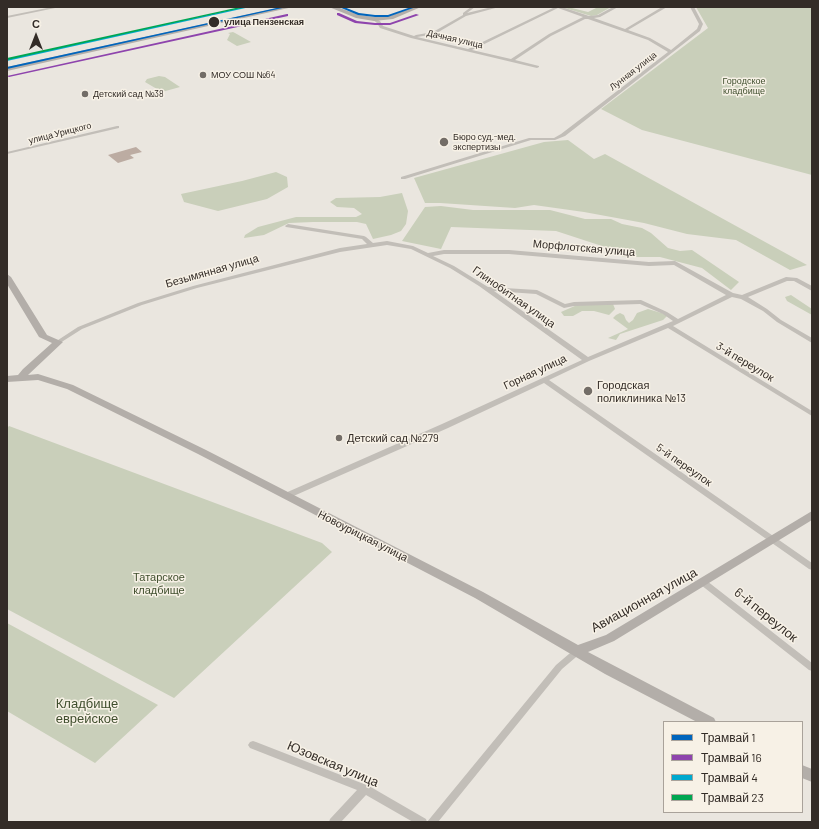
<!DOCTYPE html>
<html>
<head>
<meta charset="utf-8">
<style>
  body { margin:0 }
  #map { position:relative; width:819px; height:829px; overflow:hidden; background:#eae6df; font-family:Barlow,sans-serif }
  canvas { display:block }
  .frame { position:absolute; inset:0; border:8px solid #332c27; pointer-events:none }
  .legend { position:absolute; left:663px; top:721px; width:140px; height:92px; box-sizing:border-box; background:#f7f1e6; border:1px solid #a9a29a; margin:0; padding:5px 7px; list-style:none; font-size:12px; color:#332c27 }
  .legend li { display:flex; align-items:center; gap:8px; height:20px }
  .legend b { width:20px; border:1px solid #a9a29a }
  .north { position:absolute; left:16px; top:16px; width:40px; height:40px; -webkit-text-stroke:3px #f7f1e6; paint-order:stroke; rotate:0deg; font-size:11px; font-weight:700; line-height:16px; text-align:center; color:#332c27 }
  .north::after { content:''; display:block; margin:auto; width:14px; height:18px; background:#332c27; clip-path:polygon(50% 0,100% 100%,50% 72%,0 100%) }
</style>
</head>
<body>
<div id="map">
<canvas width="819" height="829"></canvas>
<div class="frame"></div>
<ul class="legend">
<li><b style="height:5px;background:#0065bd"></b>Трамвай 1</li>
<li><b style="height:5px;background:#8e44ad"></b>Трамвай 16</li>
<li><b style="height:5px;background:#00a9ce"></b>Трамвай 4</li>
<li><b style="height:5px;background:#00a651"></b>Трамвай 23</li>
</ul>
<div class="north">С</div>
</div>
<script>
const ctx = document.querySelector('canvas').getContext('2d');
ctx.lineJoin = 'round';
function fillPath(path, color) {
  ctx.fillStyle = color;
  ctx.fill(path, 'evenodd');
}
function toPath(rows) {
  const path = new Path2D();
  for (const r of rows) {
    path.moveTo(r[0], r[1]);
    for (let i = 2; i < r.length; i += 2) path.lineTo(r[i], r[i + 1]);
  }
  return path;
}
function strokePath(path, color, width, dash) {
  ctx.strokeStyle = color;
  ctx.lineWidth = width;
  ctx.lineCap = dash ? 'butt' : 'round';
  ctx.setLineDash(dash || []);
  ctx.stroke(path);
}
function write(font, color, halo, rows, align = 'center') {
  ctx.font = font + ' Barlow,sans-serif';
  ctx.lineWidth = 3;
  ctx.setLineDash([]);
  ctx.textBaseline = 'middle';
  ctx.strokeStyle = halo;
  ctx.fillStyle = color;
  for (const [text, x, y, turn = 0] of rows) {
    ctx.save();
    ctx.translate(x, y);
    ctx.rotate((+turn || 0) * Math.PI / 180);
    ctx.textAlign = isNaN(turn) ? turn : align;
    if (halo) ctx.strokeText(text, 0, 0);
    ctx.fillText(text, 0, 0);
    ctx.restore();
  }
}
fillPath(toPath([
  [568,7,588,12,598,7,611,7,597,15,591,16,565,8],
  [696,7,812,7,812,175,642,130,601,109,708,28],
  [233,32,235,33,251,42,237,46,227,40,230,34,228,33],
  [159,76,165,77,180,87,162,92,145,82,147,79],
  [568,140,594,159,605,154,807,265,790,270,736,240,687,234,644,223,584,212,534,205,515,208,440,203,425,203,414,178,544,142],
  [276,172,287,177,288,187,267,199,218,211,184,202,181,194,242,181],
  [402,193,408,211,406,224,401,231,391,235,373,239,366,224,357,222,313,222,289,223,264,235,244,238,245,235,258,227,296,217,356,217,362,214,354,208,337,207,330,202,336,198,380,197],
  [441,206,473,210,550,210,585,219,611,219,622,224,642,228,651,233,668,248,680,251,692,250,739,282,731,290,702,268,660,257,623,257,605,247,556,231,451,227,441,249,402,241,425,207],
  [791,295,812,309,812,315,787,301,785,297],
  [613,304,615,309,609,315,594,311,582,311,573,316,564,316,561,312,577,305],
  [648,309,668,315,663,320,620,334,616,340,608,338,628,329,613,318,616,315,620,313,624,315,626,320,629,323,633,320,637,313],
  [9,426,322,543,332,552,174,698,7,609,7,428],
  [7,623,158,705,95,763,7,711]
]), '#c9cfba');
fillPath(toPath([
  [136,147,142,152,130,155,134,158,118,163,108,155]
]), '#bcaca2');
fillPath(toPath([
  [52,7,60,7,7,18,7,16,52,7],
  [471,7,475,7,467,13,492,7,499,7,466,16,435,34,417,37,468,49,555,7,562,7,589,16,598,15,613,7,618,7,600,17,594,18,625,29,662,7,667,7,628,30,650,38,671,50,697,29,699,24,690,7,694,7,703,24,700,31,565,136,555,140,531,140,405,179,401,179,401,177,529,138,554,138,561,134,668,52,648,40,588,19,585,19,551,36,515,60,539,66,539,67,537,68,411,38,380,28,377,23,372,19,375,18,380,21,383,26,414,36,416,35,433,32,463,15,463,13,471,7],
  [558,8,583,17,549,34,511,59,472,50,558,8],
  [117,126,119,126,119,128,7,154,7,152,117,126],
  [288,224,364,236,366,237,373,243,387,241,413,246,428,253,444,250,509,250,649,262,675,261,733,293,742,295,786,277,797,278,812,286,812,291,794,281,787,281,748,297,767,309,781,320,812,338,812,343,777,322,763,311,741,299,732,297,673,326,812,411,812,416,668,328,589,361,549,380,812,563,812,570,809,569,544,383,448,428,289,498,283,498,282,496,283,494,442,424,582,360,479,286,450,268,411,249,387,245,340,252,197,288,142,305,82,329,60,343,56,343,55,342,78,327,138,303,193,286,340,248,367,244,362,239,286,227,285,226,288,224],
  [444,254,509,254,649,266,674,265,726,295,678,319,667,312,641,300,574,302,565,304,537,290,488,287,454,266,433,256,444,254],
  [494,291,536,294,564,308,574,306,640,304,663,314,673,321,588,357,494,291],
  [704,580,707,581,812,663,812,671,809,670,701,585,700,583,701,581,704,580],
  [579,647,582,648,583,650,582,652,562,669,438,822,413,822,366,795,341,822,329,822,330,819,357,790,250,748,248,745,250,742,253,741,256,742,369,786,426,819,427,822,556,665,576,648,579,647]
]), '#c2beb8');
fillPath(toPath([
  [282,7,293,7,7,71,7,67,282,7],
  [329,7,337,7,359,15,374,17,390,16,413,7,421,7,393,19,374,21,356,18,329,7],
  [7,274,11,277,47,335,63,342,28,375,38,374,73,385,206,450,483,592,578,645,606,635,812,511,812,520,614,641,588,652,714,718,716,722,697,722,605,674,475,598,198,454,67,389,38,380,7,382,7,376,18,375,23,369,52,343,39,337,7,284,7,274],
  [802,765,812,769,812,782,802,778,802,765]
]), '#b3aea9');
fillPath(toPath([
  [281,7,287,7,7,69,7,67,281,7],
  [339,7,344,7,359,13,375,15,388,15,411,7,416,7,388,17,375,17,358,15,339,7]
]), '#0065bd');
fillPath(toPath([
  [337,13,339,13,357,21,375,23,390,23,416,14,419,15,390,25,375,25,355,23,337,15,337,13],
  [287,14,288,14,288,16,9,77,7,76,287,14]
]), '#8e44ad');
fillPath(toPath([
  [244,7,250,7,7,61,7,59,244,7]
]), '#00a9ce');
fillPath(toPath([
  [240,7,246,7,7,60,7,58,240,7]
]), '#00a651');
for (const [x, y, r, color] of [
  [214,22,6,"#332c27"],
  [203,75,4,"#736d67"],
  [85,94,4,"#736d67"],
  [444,142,5,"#736d67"],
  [588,391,5,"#736d67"],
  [339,438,4,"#736d67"]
]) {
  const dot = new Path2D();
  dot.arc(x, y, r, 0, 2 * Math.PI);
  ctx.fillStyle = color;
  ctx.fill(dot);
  strokePath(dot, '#f7f1e6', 1.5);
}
write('bold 9px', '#332c27', '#f7f1e6', [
  ["улица Пензенская",224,22]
], 'left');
write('9px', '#332c27', '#f7f1e6', [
  ["Дачная улица",455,39,13],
  ["Лунная улица",633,71,-38],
  ["улица Урицкого",60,133,-14]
]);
write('9px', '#332c27', '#f7f1e6', [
  ["МОУ СОШ №64",211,75],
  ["Детский сад №38",93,94],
  ["Бюро суд.-мед.",453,137],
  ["экспертизы",453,147]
], 'left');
write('9px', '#3f4e2d', '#f7f1e6', [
  ["Городское",744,81],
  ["кладбище",744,91]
]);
write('11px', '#332c27', '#f7f1e6', [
  ["Морфлотская улица",584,248,5],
  ["Безымянная улица",212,271,-16],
  ["Глинобитная улица",514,297,35],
  ["3-й переулок",745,362,31],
  ["Горная улица",535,372,-25],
  ["5-й переулок",684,465,35],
  ["Новоурицкая улица",363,536,27]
]);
write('11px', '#332c27', '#f7f1e6', [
  ["Городская",597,385],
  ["поликлиника №13",597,398],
  ["Детский сад №279",347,438]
], 'left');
write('11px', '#3f4e2d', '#f7f1e6', [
  ["Татарское",159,577],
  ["кладбище",159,590]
]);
write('13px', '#332c27', '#f7f1e6', [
  ["Авиационная улица",644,600,-29],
  ["6-й переулок",766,615,39],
  ["Юзовская улица",333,764,23]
]);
write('13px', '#3f4e2d', '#f7f1e6', [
  ["Кладбище",87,704],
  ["еврейское",87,719]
]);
</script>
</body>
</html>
